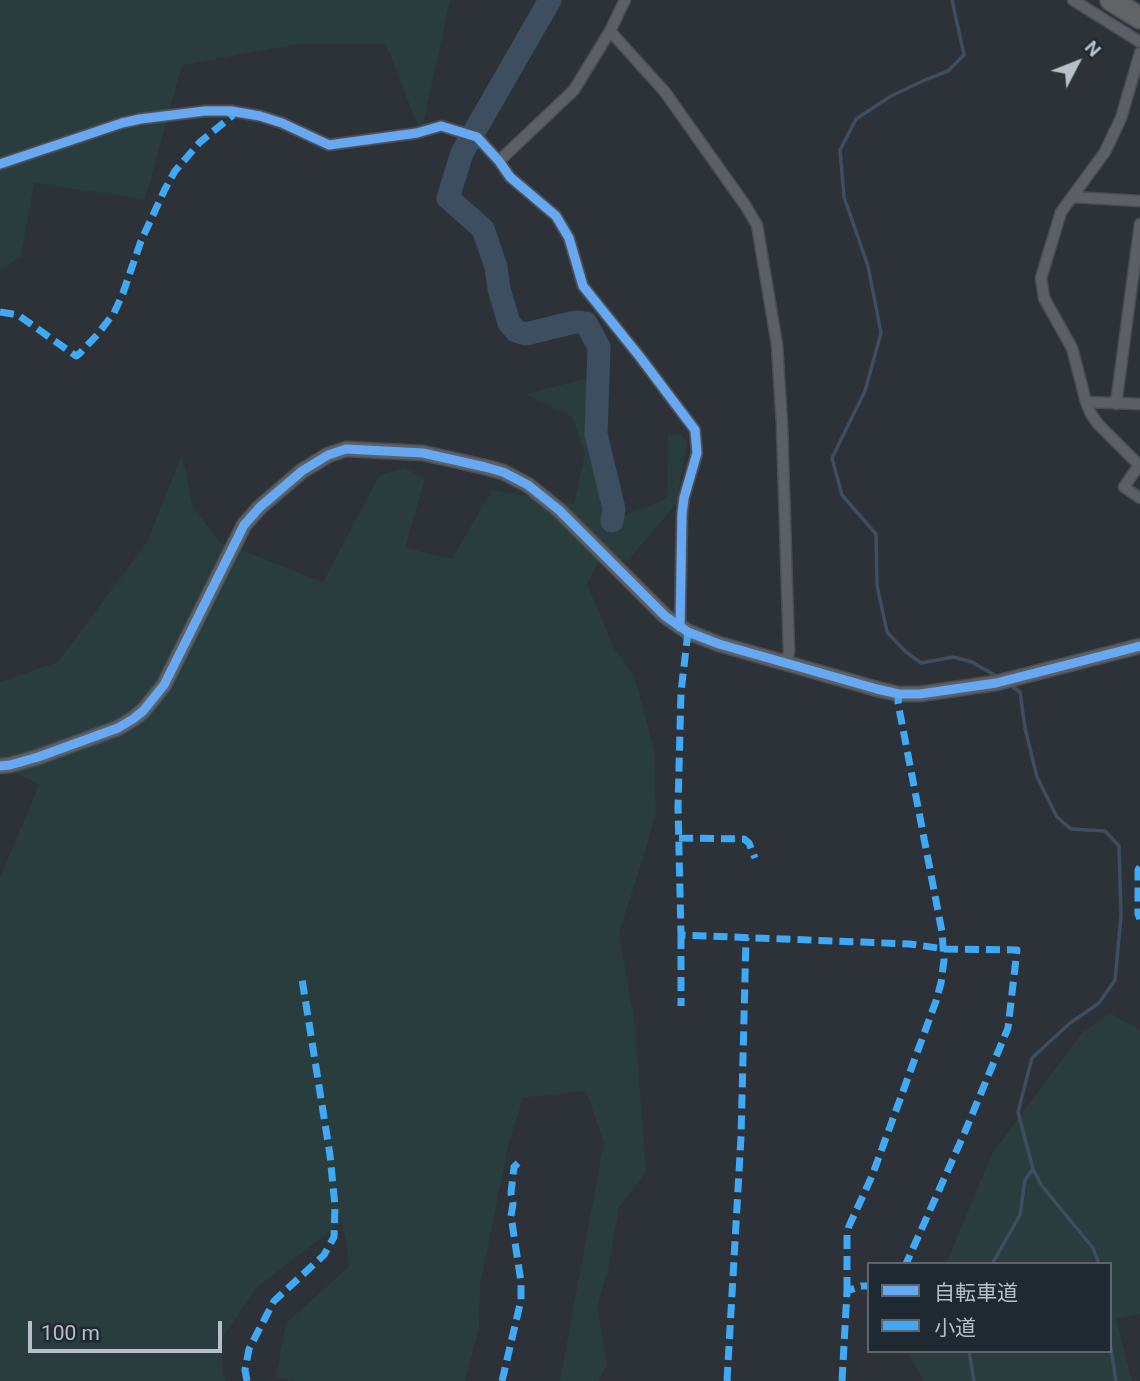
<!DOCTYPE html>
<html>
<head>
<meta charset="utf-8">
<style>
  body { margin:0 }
  #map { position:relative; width:1140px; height:1381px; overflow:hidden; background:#2c3238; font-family:Roboto,"Noto Sans JP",sans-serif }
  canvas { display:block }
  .legend { position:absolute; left:867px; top:1262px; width:245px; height:91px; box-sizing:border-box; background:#1f2932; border:2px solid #5c656e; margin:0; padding:9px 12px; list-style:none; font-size:21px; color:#b7bfc8 }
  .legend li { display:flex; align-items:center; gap:14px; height:35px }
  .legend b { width:35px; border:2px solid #5c656e }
  .north { position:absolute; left:1042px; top:28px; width:70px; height:70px; -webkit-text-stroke:5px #1f2932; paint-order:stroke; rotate:48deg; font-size:19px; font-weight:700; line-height:28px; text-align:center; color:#b7bfc8 }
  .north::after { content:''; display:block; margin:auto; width:24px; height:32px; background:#b7bfc8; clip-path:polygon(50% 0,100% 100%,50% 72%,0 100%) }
  .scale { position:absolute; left:28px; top:1321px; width:194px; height:32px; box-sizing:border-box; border:4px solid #b7bfc8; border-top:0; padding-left:9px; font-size:21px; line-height:24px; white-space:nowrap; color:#b7bfc8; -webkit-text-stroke:5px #1f2932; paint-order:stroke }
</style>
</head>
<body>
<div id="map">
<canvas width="1140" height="1381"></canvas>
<ul class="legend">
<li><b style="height:9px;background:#66a8f1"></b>自転車道</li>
<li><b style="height:9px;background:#3fa9f5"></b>小道</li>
</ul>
<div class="north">N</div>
<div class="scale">100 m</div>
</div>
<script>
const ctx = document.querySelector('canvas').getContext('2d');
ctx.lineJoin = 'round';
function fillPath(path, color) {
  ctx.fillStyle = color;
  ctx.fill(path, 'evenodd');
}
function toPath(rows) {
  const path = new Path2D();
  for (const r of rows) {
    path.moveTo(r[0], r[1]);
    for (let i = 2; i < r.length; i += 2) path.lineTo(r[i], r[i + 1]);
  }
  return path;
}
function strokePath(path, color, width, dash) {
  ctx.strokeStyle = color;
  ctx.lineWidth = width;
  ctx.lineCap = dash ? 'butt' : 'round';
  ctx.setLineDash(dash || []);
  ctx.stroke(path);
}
fillPath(toPath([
  [0,0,450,0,421,134,386,44,297,44,182,65,145,199,34,183,21,256,0,271],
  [591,377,590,436,604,524,667,498,668,436,681,434,687,443,676,504,628,560,598,563,587,584,614,648,634,676,654,749,656,812,646,848,619,933,635,1025,646,1172,619,1207,608,1270,597,1306,607,1365,598,1381,560,1381,604,1142,586,1091,523,1098,509,1142,480,1285,479,1328,465,1381,297,1381,276,1377,286,1323,350,1266,342,1222,256,1288,222,1339,222,1373,226,1381,0,1381,0,878,39,785,0,765,0,682,58,662,147,542,182,454,193,508,220,542,323,582,379,476,404,468,425,478,405,548,452,559,492,490,574,504,585,454,573,417,526,394],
  [1110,1013,1140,1030,1140,1314,1116,1319,1132,1381,924,1381,909,1355,911,1351,1110,1351,1110,1264,946,1264,992,1154,1082,1033]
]), '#2a3d3e');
strokePath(toPath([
  [952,0,964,55,948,71,925,80,891,96,856,119,840,150,844,197,868,266,881,333,865,391,832,458,842,495,876,534,877,585,887,632,906,652,921,663,953,657,972,662,998,677],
  [1010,685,1020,692,1025,728,1037,777,1057,817,1071,829,1105,831,1119,846,1121,916,1115,980,1099,1003,1070,1023,1032,1058,1018,1112,1033,1169,1042,1186,1093,1248,1099,1264],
  [992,1264,1020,1215,1025,1180,1033,1169],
  [1110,1343,1116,1381],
  [969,1351,974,1381]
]), '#3c4e60', 3.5);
strokePath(toPath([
  [550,0,462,153,448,198,483,229,496,267,499,289,509,323,516,331,526,334,575,322,586,323,599,347,596,434,614,509,612,521]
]), '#3c4e60', 23);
const minor = toPath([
  [1073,0,1140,42],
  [610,31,665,92,745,205,757,225,777,345,782,425,789,652,786,663],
  [1140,53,1121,118,1105,152,1061,212,1041,278,1044,298,1072,348,1086,402,1140,404],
  [499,161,574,90,610,31,625,0],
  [0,164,122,123,140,119,205,111,231,111,260,116,282,123,329,145,417,133,441,126,477,137,499,161,510,177,556,216,569,238,583,286,640,357,695,430,697,453,684,498,682,514,680,627],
  [1072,197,1140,201],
  [1086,402,1091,414,1098,424,1139,465,1124,487,1140,498],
  [1116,404,1140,224]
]);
const tertiary = toPath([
  [0,766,10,765,38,757,118,728,133,719,143,711,164,685,244,525,260,507,302,471,328,455,346,449,423,453,485,467,503,472,528,485,559,510,665,616,688,632,719,644,877,689,899,694,920,694,996,683,1140,646]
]);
const motorway = toPath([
  [1111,0,1140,18]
]);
strokePath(minor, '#4a4e53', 13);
strokePath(tertiary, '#4a4e53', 17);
strokePath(motorway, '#484e53', 24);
strokePath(minor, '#5c6066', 10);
strokePath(tertiary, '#5c6066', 14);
strokePath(motorway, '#616366', 21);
strokePath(toPath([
  [0,312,18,315,76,356,79,354,97,335,114,313,123,293,141,241,165,189,175,171,200,142,232,116,233,112],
  [688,632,681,692,678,807,681,935,910,944,945,949,1017,950,1008,1028,964,1134,906,1264],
  [679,838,744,839,749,843,755,858],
  [1140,867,1138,870,1138,914,1140,919],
  [681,935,681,1006],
  [847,1291,847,1235,849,1226,872,1176,936,1001,941,983,944,960,942,932,898,703,899,694],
  [247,1381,245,1370,249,1349,274,1301,324,1255,334,1237,335,1206,330,1155,302,979],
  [502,1381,521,1300,521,1282,511,1216,513,1204,511,1193,514,1167,518,1163],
  [727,1381,741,1137,746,938],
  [842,1381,847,1291,861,1286,869,1286]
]), '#3fa9f5', 7, [14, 7]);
strokePath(toPath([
  [0,164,122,123,140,119,205,111,231,111,260,116,282,123,329,145,417,133,441,126,477,137,499,161,510,177,556,216,569,238,583,286,640,357,695,430,697,453,684,498,682,514,680,627],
  [0,766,10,765,38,757,118,728,133,719,143,711,164,685,244,525,260,507,302,471,328,455,346,449,423,453,485,467,503,472,528,485,559,510,665,616,688,632,719,644,877,689,899,694,920,694,996,683,1140,646]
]), '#66a8f1', 9);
</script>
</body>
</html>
